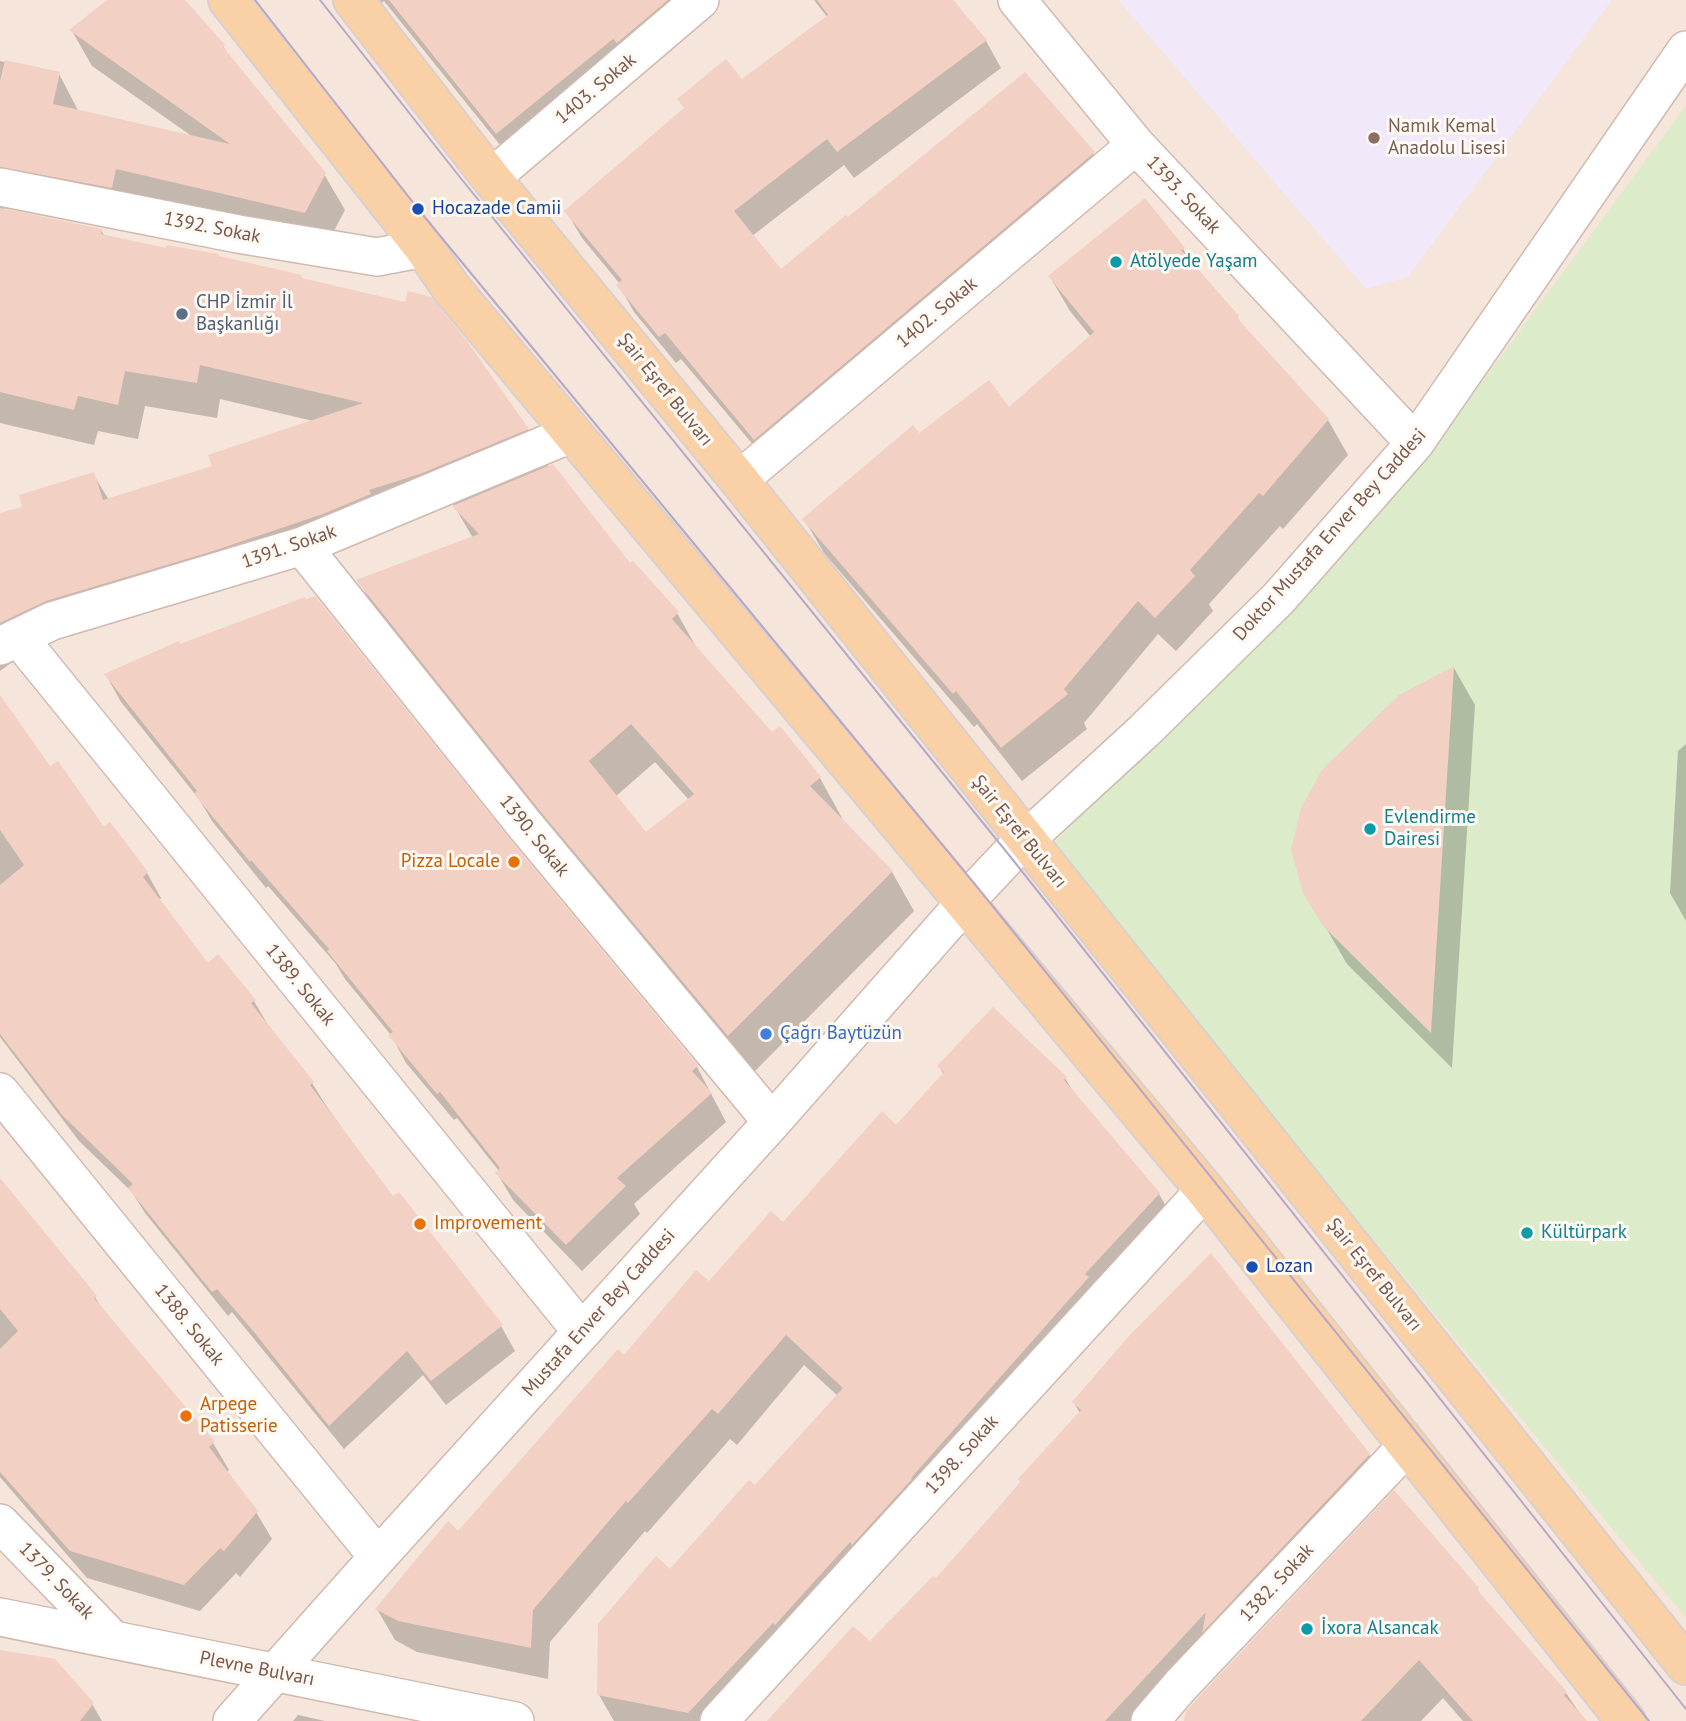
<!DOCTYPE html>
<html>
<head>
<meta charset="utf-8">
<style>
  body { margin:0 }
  canvas { display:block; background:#fdf4ec }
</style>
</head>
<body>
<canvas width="1686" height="1721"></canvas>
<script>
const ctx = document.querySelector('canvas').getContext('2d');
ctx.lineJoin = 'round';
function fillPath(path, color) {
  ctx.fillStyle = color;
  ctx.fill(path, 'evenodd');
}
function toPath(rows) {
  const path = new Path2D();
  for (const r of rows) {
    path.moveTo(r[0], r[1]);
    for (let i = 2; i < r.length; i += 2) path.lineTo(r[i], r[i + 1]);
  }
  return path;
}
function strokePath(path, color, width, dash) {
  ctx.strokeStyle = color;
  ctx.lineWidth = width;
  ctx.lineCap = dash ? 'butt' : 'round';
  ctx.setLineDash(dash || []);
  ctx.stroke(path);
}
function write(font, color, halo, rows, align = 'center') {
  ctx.font = font + ' "PT Sans",sans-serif';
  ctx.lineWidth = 6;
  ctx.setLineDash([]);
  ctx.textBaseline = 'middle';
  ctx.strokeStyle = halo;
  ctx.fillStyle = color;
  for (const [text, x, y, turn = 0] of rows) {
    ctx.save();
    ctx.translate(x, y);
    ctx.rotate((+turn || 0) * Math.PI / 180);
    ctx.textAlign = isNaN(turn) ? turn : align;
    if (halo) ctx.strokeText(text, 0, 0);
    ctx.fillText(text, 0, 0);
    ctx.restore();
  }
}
fillPath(toPath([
  [0,0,1686,0,1686,1721,0,1721]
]), '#f5e5da');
fillPath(toPath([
  [1118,0,1612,0,1408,277,1366,289]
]), '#f1e8fa');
fillPath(toPath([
  [1686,106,1686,1618,1050,848,1414,474]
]), '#dcebca');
fillPath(toPath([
  [110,0,182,0,223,46,230,58,324,174,345,210,325,248,15,202,1,210,101,230,105,237,167,250,219,258,301,277,303,280,528,430,549,467,630,566,677,613,700,654,772,734,780,728,820,778,842,818,840,819,892,872,914,911,752,1074,381,620,359,581,473,538,453,504,388,526,390,530,344,550,231,587,66,636,11,663,0,671,0,515,24,508,93,474,109,500,214,467,313,421,220,399,217,418,145,406,138,439,98,431,94,445,0,423,0,61,59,74,79,112,193,137,92,66,72,31],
  [655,762,689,800,646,834,615,797],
  [379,0,682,0,513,161,384,1,382,3],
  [814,0,951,0,986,41,1001,68,854,178,844,165,752,236,781,271,848,220,1093,153,1109,180,771,466,681,359,676,363,634,312,619,285,620,284,582,238,566,211,685,109,679,99,742,82,828,18],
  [1183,249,1194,267,1237,317,1243,327,1328,420,1348,455,1283,529,1280,526,1209,604,1213,611,1176,651,1158,634,1084,723,1087,729,1022,781,977,724,974,727,824,553,804,519,919,435,1009,409,1091,337,1070,311,1050,277],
  [1454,668,1475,705,1452,1068,1347,964,1305,892],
  [106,675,506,838,697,1067,726,1122,634,1204,640,1214,582,1271,513,1200,497,1173,499,1171,457,1118,454,1120,406,1063,391,1035,345,979,336,964,268,886,266,888,212,821,199,799,121,702],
  [0,707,103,830,109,825,147,873,161,898,159,900,208,965,254,1001,268,1025,312,1083,327,1107,393,1199,501,1326,515,1351,446,1405,423,1375,344,1449,232,1312,228,1316,145,1213,132,1192,79,1141,0,1037],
  [1686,744,1686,921,1670,893,1678,751],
  [939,1066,1065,1078,1076,1096,1159,1194,1177,1226,729,1721,614,1721,599,1695,670,1571,755,1487,838,1396,804,1365,737,1445,730,1439,647,1533,645,1531,550,1642,548,1679,417,1652,395,1640,377,1609,458,1533,625,1357,896,1128,944,1075],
  [0,1181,95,1297,103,1311,213,1443,229,1470,226,1472,256,1512,272,1539,240,1577,236,1573,200,1611,87,1578,0,1477],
  [1074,1403,1369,1455,1385,1482,1145,1721,785,1721,936,1581,1080,1413],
  [1477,1589,1484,1601,1566,1693,1585,1721,1463,1721,1443,1698,1421,1721,1186,1721],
  [0,1651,92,1704,102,1721,0,1721],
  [298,1715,325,1721,293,1721]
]), '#0003');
fillPath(toPath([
  [107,0,185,0,225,45,223,47,326,173,305,213,116,169,112,188,0,167,0,81,5,60,60,72,53,104,230,144,69,30],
  [389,0,668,0,617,43,613,39,496,134],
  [817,0,953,0,987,40,837,152,827,139,734,211,781,269,846,215,848,217,1025,72,1095,152,754,440,665,333,659,337,616,285,622,280,564,211,684,108,677,99,726,59,742,79,828,15],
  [1145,198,1185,248,1181,250,1239,316,1237,318,1329,419,1263,496,1259,493,1190,570,1195,576,1155,618,1138,601,1064,689,1068,694,1001,748,956,691,953,694,802,519,913,425,919,433,989,380,1009,407,1094,332,1048,276],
  [0,208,102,229,101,234,166,248,166,245,219,254,219,256,302,275,301,278,405,302,408,291,431,297,466,340,529,429,420,474,369,490,371,494,323,514,210,552,46,601,0,623,0,513,22,507,19,495,94,472,103,500,212,466,208,455,363,403,200,365,197,383,125,371,118,405,78,396,74,410,0,392],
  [553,464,630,563,633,561,679,612,672,619,772,732,780,726,821,777,810,786,893,871,728,1036,540,811,356,580,479,534,452,506],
  [631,724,694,794,646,832,589,761],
  [315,596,508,837,698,1066,692,1071,712,1093,617,1178,626,1186,566,1245,495,1173,500,1168,440,1092,437,1094,388,1035,393,1032,327,951,329,949,251,860,250,862,194,794,197,791,104,674,179,641,180,644,305,597,306,599],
  [1454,666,1431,1033,1323,926,1303,893,1291,850,1301,808,1322,770,1399,695],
  [0,695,50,766,58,761,104,827,110,822,148,872,143,877,208,963,218,954,256,1000,251,1003,314,1082,310,1085,393,1196,399,1192,503,1325,431,1381,407,1351,329,1426,254,1332,217,1289,212,1292,128,1188,133,1184,63,1116,0,1034,0,885,24,865,0,830],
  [993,1007,1067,1077,1064,1080,1160,1193,1085,1274,1089,1277,911,1478,912,1479,852,1545,850,1542,775,1625,773,1623,688,1713,597,1695,598,1624,656,1556,670,1569,749,1480,755,1485,843,1388,786,1335,718,1414,712,1409,628,1503,626,1501,533,1610,531,1648,398,1621,375,1609,448,1521,458,1531,618,1349,624,1355,696,1270,709,1281,771,1211,783,1222,882,1111,896,1125,944,1072,937,1066],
  [0,1178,97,1296,94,1298,215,1442,209,1447,258,1511,224,1551,220,1548,184,1585,70,1551,0,1472,0,1349,18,1331,0,1309],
  [1211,1253,1370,1454,1202,1633,1206,1612,1105,1721,767,1721,853,1626,870,1641,933,1576,936,1578,1021,1482,1018,1479,1081,1410,1072,1402,1129,1336],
  [1394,1490,1479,1588,1477,1590,1567,1692,1564,1695,1587,1721,1473,1721,1419,1660,1361,1721,1184,1721,1186,1712,1197,1699],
  [0,1650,55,1659,94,1703,80,1721,0,1721]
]), '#f2d0c4');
const minor = toPath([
  [1017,0,1136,145,1415,443],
  [491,178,700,0],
  [0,187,238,234,377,257,424,248],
  [739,480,1136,145],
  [302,546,524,824,772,1122],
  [19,638,582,1332],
  [0,646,52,621,302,546,573,433],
  [0,1092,378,1557],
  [0,1523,113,1640],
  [0,1617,515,1721],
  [232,1721,378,1557,772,1122,978,888,1009,855,1144,731,1279,598,1415,443,1686,50],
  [719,1721,1205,1190],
  [1150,1721,1181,1685,1407,1446]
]);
const major = toPath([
  [228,0,424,248,451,288,1205,1190,1626,1721],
  [353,0,491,178,739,480,1686,1665]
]);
strokePath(minor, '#d0bab0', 40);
strokePath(major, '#d9d0cd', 42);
strokePath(minor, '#fff', 37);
strokePath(major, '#fad0a6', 38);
strokePath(toPath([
  [255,0,418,209,978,888,1649,1721],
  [320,0,459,176,1009,855,1686,1709]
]), '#b6a9c8', 2);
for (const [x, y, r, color] of [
  [1374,138,7,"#8d6e63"],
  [418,209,7,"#1a4fb4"],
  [1116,262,7,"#0f9aa8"],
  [182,314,7,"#5c6f8a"],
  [1370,829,7,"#0f9aa8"],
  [514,862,7,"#e8710a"],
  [766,1034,7,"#3f7fe0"],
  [420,1224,7,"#e8710a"],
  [1527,1233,7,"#0f9aa8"],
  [1252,1267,7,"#1a4fb4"],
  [186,1416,7,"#e8710a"],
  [1307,1629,7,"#0f9aa8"]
]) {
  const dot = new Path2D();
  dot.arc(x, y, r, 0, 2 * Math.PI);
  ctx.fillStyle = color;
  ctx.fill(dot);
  strokePath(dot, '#fff9f3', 2.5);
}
write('19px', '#79584e', '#fff9f3', [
  ["1403. Sokak",596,89,-40],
  ["1393. Sokak",1183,195,47],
  ["1392. Sokak",212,228,11],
  ["1402. Sokak",937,313,-40],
  ["Şair Eşref Bulvarı",665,390,51],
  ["Doktor Mustafa Enver Bey Caddesi",1330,535,-48],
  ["1391. Sokak",289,547,-19],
  ["Şair Eşref Bulvarı",1019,832,51],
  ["1390. Sokak",534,836,51],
  ["1389. Sokak",300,985,51],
  ["Şair Eşref Bulvarı",1374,1275,51],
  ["Mustafa Enver Bey Caddesi",599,1313,-48],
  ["1388. Sokak",189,1325,51],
  ["1398. Sokak",962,1455,-48],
  ["1379. Sokak",56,1581,46],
  ["1382. Sokak",1277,1583,-47],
  ["Plevne Bulvarı",257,1669,11]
]);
write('19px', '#785e54', '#fff9f3', [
  ["Namık Kemal",1388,127],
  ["Anadolu Lisesi",1388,149]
], 'left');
write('19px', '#164399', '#fff9f3', [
  ["Hocazade Camii",432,209],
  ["Lozan",1266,1267]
], 'left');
write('19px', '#0d838f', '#fff9f3', [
  ["Atölyede Yaşam",1130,262],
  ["Evlendirme",1384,818],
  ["Dairesi",1384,840],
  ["Kültürpark",1541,1233],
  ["İxora Alsancak",1321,1629]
], 'left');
write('19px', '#4e5e75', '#fff9f3', [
  ["CHP İzmir İl",196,303],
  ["Başkanlığı",196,325]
], 'left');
write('19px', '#c56008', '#fff9f3', [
  ["Pizza Locale",500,862,"right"],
  ["Improvement",434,1224],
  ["Arpege",200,1405],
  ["Patisserie",200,1427]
], 'left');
write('19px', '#366cbe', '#fff9f3', [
  ["Çağrı Baytüzün",780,1034]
], 'left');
</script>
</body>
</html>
